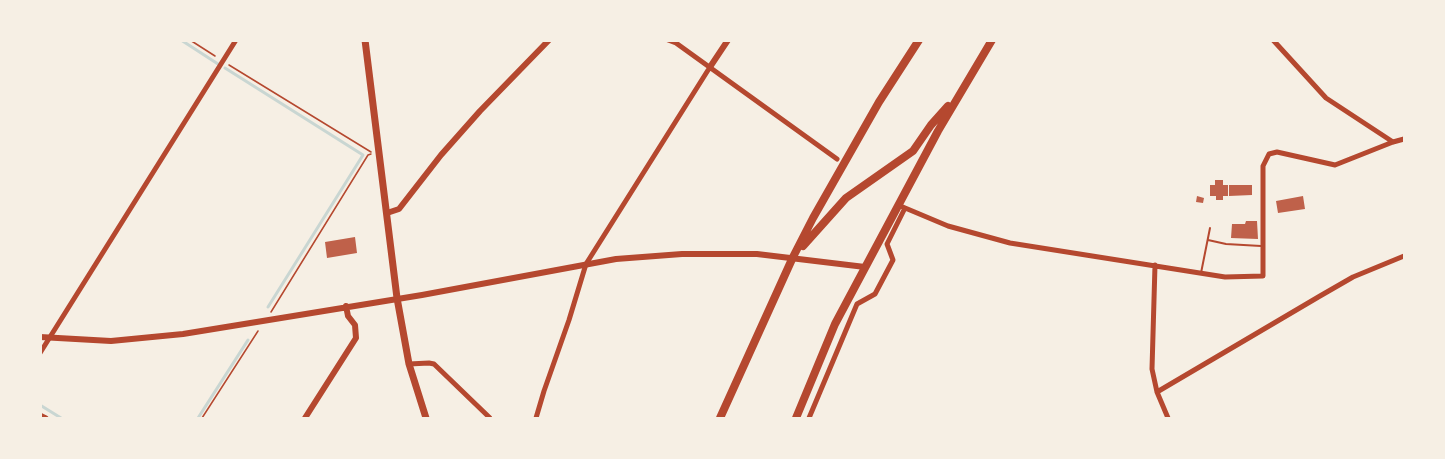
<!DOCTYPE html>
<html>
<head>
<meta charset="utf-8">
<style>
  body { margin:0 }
  #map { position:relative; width:1445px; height:459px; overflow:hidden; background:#f6efe4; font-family:"Varela Round",sans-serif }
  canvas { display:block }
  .frame { position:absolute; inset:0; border:42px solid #f6efe4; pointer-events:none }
</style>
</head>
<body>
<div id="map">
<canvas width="1445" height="459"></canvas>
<div class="frame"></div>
</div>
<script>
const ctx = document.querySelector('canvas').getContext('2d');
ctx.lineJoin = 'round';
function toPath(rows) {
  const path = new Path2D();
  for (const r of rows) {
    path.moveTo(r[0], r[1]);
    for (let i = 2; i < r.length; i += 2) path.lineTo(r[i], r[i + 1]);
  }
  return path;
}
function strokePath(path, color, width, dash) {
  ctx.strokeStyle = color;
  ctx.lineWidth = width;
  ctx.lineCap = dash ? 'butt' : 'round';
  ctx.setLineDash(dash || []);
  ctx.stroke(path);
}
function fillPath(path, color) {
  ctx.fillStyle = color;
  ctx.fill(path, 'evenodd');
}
strokePath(toPath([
  [181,40,218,64],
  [225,68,363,155,268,307],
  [40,405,61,418],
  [198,418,248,340]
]), '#c9d6d2', 3);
fillPath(toPath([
  [1215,180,1223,180,1223,185,1228,185,1228,196,1223,196,1223,200,1216,200,1216,196,1210,196,1210,185,1215,185],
  [1229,185,1252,185,1252,195,1229,196],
  [1197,196,1204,198,1203,203,1196,202],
  [1303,196,1305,209,1278,213,1276,201],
  [1246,221,1257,221,1258,239,1231,238,1232,224,1245,224],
  [355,237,357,253,327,258,325,242]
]), '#bf614a');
strokePath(toPath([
  [190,40,215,56],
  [229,65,371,152],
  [271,312,368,155,371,154],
  [202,418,258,331]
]), '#b5482f', 1.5);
strokePath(toPath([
  [1208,240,1226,244,1261,246],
  [1201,273,1210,228]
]), '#b5482f', 2);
strokePath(toPath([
  [668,40,676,43,837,159],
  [1273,40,1326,98,1393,142],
  [898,205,948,226,1010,243,1225,277,1263,276,1263,166,1269,154,1277,152,1335,165,1393,142,1404,139],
  [1155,265,1152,369,1157,392,1168,418],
  [40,353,236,40],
  [409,364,429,363,434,364,490,418],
  [1157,392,1320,296,1353,277,1404,256],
  [40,415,46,418],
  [536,418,544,391,569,320,586,264,710,67],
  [809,418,857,304,875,294,893,260,887,244,905,208]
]), '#b5482f', 5);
strokePath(toPath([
  [710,67,728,40],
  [387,213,399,209,441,155,480,111,549,40],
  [40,337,111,341,183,334,422,295,616,259,682,254,757,254,865,267],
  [305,418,356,338,355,325,348,316,346,306]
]), '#b5482f', 6);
strokePath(toPath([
  [365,40,397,298,409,364,426,418]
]), '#b5482f', 7);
strokePath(toPath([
  [803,246,846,198,913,151,931,125,948,106],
  [720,418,793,257,813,218,879,102,919,40],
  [796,418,835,324,938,131,992,40]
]), '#b5482f', 8);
</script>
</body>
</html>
